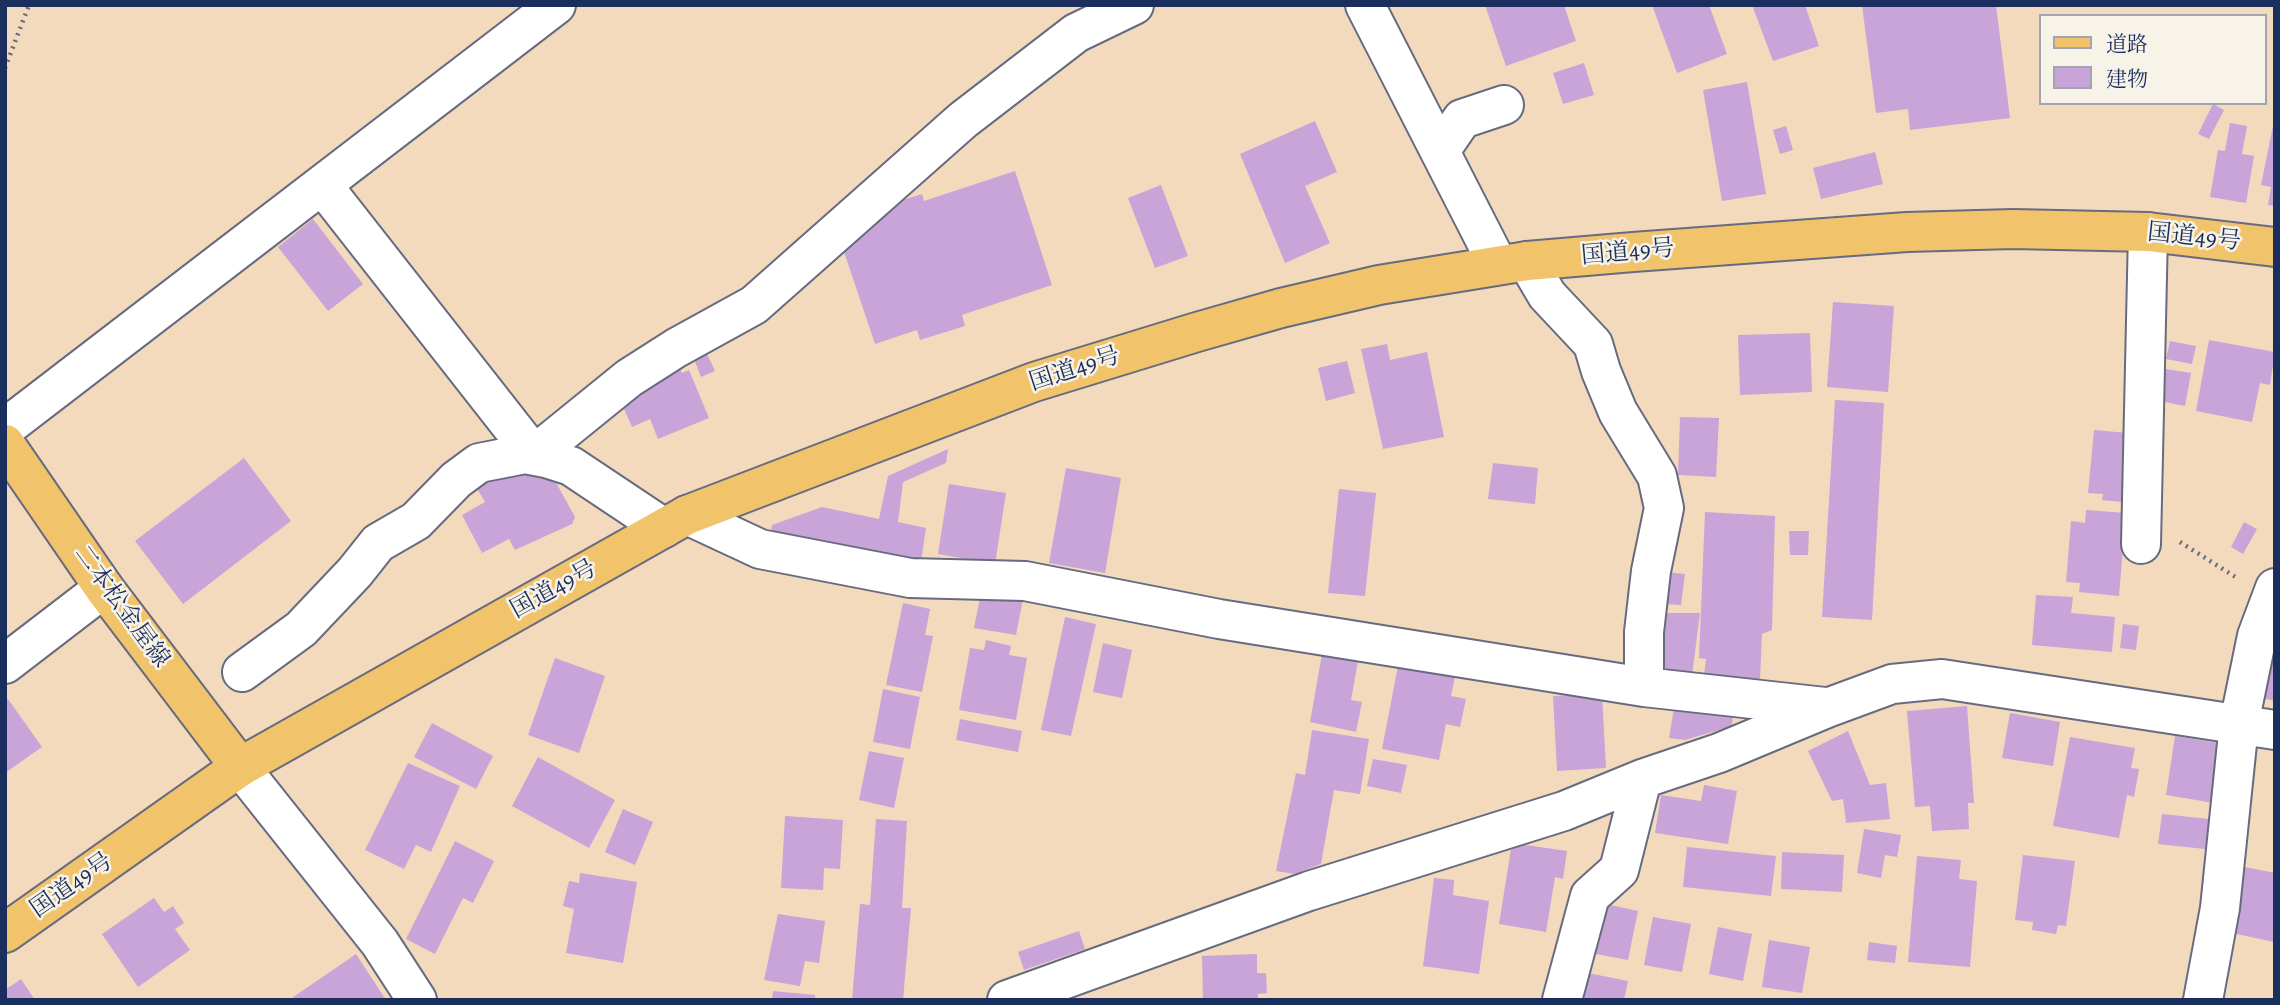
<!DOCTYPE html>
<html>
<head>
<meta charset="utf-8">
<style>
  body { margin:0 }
  #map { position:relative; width:2280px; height:1005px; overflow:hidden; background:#f3dabd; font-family:Alegreya,"Noto Serif JP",serif }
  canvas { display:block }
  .frame { position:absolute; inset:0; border:7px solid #1b2f5e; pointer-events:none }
  .legend { position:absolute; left:2039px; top:14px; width:228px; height:91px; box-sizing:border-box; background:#f7f3e8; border:2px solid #9fa5b1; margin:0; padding:9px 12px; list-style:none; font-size:21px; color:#1b2f5e }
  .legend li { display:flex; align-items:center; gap:14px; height:35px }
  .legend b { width:35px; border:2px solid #9fa5b1 }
</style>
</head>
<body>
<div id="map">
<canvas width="2280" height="1005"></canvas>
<div class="frame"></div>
<ul class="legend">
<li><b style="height:9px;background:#f1c36a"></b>道路</li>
<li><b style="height:19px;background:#c8a4d8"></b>建物</li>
</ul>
</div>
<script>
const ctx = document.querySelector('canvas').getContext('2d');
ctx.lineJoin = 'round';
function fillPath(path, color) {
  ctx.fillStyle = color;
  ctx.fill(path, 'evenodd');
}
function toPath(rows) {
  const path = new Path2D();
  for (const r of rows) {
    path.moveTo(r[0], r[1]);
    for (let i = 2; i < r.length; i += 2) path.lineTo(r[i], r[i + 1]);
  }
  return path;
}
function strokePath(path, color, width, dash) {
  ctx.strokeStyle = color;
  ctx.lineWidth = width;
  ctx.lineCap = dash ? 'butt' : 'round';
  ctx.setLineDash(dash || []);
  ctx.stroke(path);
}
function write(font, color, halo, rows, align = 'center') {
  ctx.font = font + ' Alegreya,"Noto Serif JP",serif';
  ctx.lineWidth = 5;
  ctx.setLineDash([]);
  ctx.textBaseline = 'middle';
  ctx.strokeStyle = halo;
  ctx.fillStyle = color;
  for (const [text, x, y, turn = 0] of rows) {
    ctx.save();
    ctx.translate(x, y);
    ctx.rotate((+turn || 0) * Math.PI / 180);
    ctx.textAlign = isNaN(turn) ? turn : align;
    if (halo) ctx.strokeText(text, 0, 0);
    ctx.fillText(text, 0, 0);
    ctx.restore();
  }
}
fillPath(toPath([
  [1485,5,1564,5,1576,41,1506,66],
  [1652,5,1709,5,1727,54,1677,73],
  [1752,5,1805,5,1819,46,1773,61],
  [1862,5,1996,5,2010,118,1910,130,1908,109,1876,113],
  [1584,63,1594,95,1563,104,1553,73],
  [1747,82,1766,194,1722,201,1703,90],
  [2213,104,2224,110,2209,139,2198,134],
  [1315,121,1337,172,1305,186,1330,243,1285,263,1240,154],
  [2274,121,2275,121,2275,206,2268,205,2271,187,2261,185],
  [2230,123,2247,126,2242,154,2254,156,2246,203,2210,197,2218,150,2225,151],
  [1786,126,1793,150,1780,154,1773,130],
  [1875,152,1883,184,1821,199,1813,168],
  [1015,171,1052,285,962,315,965,326,920,340,917,330,875,344,837,231,877,208,922,194,924,201],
  [1161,185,1188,256,1155,268,1128,198],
  [313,219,363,284,328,311,278,247],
  [1833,302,1894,306,1888,392,1827,387],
  [1810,333,1812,392,1740,395,1738,335],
  [2209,340,2275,352,2270,385,2260,383,2252,422,2196,411],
  [2170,341,2196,346,2192,364,2166,359],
  [1387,344,1390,360,1427,352,1444,437,1383,449,1361,349],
  [707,354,715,371,701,377,694,359],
  [1347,361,1355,393,1326,401,1318,368],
  [677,363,682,373,689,370,709,418,658,439,650,419,632,427,618,395],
  [2166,369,2191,373,2185,406,2160,401],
  [1835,400,1884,403,1872,620,1822,617],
  [1680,417,1719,418,1716,477,1678,475],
  [2094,430,2128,433,2122,502,2102,500,2103,494,2088,493],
  [948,449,946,463,903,482,898,522,926,528,921,562,770,539,772,525,822,507,879,519,888,476],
  [244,458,291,521,183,604,135,541],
  [1493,463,1538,468,1535,504,1488,499],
  [523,465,553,477,575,517,572,524,515,550,509,539,482,553,462,515,485,502,476,487],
  [1066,468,1121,478,1105,573,1049,563],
  [949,484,1006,493,995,564,938,554],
  [1339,489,1376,493,1365,596,1328,593],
  [2086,510,2126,513,2119,596,2079,592,2080,583,2066,582,2071,521,2085,523],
  [1705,512,1775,516,1772,630,1762,634,1760,679,1704,675,1706,659,1699,658],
  [2244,522,2257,529,2243,554,2231,547],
  [1789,531,1809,531,1808,555,1790,555],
  [1667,572,1685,574,1681,605,1663,604],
  [981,592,1023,599,1016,635,974,628],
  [2036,595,2073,597,2071,613,2115,617,2112,652,2032,645],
  [903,603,930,609,925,635,933,636,922,692,886,685],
  [1661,613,1700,613,1692,676,1672,676,1659,660],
  [1065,617,1096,624,1071,736,1041,730],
  [2123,624,2139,626,2136,650,2120,648],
  [2275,636,2275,701,2262,698],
  [986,640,1011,646,1009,655,1027,658,1016,720,959,710,970,648,984,650],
  [1103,643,1132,650,1122,698,1093,692],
  [1322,654,1358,661,1351,700,1362,702,1356,732,1310,722],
  [555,658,605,676,579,753,528,735],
  [1398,666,1455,677,1451,696,1466,699,1460,727,1446,724,1439,760,1382,749],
  [883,689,920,697,910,749,873,742],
  [1602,694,1606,768,1557,771,1553,696],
  [8,699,42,747,5,773,5,701],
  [1967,706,1974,803,1968,803,1969,829,1932,831,1930,806,1915,807,1907,711],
  [1674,708,1733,714,1732,726,1685,740,1669,738],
  [2010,713,2060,722,2053,766,2002,758],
  [960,719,1022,731,1018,752,956,740],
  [432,723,493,756,476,789,414,757],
  [1312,730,1369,739,1360,794,1334,790,1321,864,1294,874,1276,871,1296,773,1305,775],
  [1848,731,1870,785,1886,783,1890,819,1846,823,1843,799,1832,801,1808,751],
  [2175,736,2224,744,2214,803,2166,795],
  [2070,737,2135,748,2131,768,2139,769,2134,797,2127,795,2119,838,2053,826],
  [869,751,904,758,894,808,859,800],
  [538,757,615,800,589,848,512,806],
  [1373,759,1407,765,1401,793,1367,786],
  [408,763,460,786,431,852,416,845,404,869,365,850],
  [1704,785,1737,791,1728,844,1655,833,1661,795,1701,801],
  [623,809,653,822,635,865,605,852],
  [2162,814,2209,819,2205,849,2158,844],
  [785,816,843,820,840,869,824,868,823,890,781,888],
  [876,819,907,821,902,908,911,908,903,1000,852,1000,860,904,870,905],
  [1864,829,1901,835,1897,857,1885,855,1881,878,1857,873],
  [455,841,494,861,473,903,463,898,435,954,406,939],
  [1512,843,1567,851,1563,879,1555,877,1546,932,1499,924],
  [1687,847,1776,856,1771,896,1683,887],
  [1782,852,1844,855,1842,892,1781,889],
  [2023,855,2075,861,2066,926,2058,925,2056,934,2032,930,2033,922,2015,920],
  [1917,856,1961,860,1959,879,1977,881,1970,967,1908,962],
  [2245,867,2275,873,2274,942,2232,933],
  [580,873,637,882,623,963,566,953,574,909,563,906,569,881,579,883],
  [1434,878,1454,880,1453,895,1489,901,1479,974,1423,966],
  [154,898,164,912,173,906,184,923,175,929,190,950,138,987,102,934],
  [1601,903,1638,911,1628,960,1591,953],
  [778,914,825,921,819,963,805,961,800,986,764,980],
  [1653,917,1691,924,1682,972,1644,965],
  [1718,927,1752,934,1743,981,1709,974],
  [1079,931,1085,949,1024,970,1018,952],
  [1769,940,1810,947,1802,993,1762,987],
  [1869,942,1897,946,1895,963,1867,960],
  [356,954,386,1000,289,1000],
  [1257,954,1257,973,1266,973,1267,993,1258,994,1258,1000,1203,1000,1202,956],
  [1583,972,1628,981,1624,1000,1578,1000],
  [21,979,35,1000,5,1000,5,990],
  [773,991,815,995,815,1000,772,1000]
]), '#c8a4d8');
const street = toPath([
  [1365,5,1498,265],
  [1440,151,1462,119,1504,105],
  [323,186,534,455,629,378,676,348,754,305,963,120,1076,33,1134,5],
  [1527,261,1547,295,1593,344,1601,371,1618,412,1657,476,1664,508,1651,571,1644,632,1644,687],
  [5,428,556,5],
  [687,515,760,549,910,578,1025,581,1219,619,1644,687,1825,707],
  [2141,544,2148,232],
  [5,664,104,588],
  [242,672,301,629,355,572,378,543,416,521,456,480,479,463,525,454,546,458,571,466,664,528],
  [240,767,380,943,417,1000],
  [1007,1000,1309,891,1564,811,1642,779,1719,753,1827,708,1892,684,1942,679,2275,730],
  [1562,1000,1590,896,1619,870,1642,779],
  [2203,1000,2220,908,2239,724,2257,636,2275,588]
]);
const primary = toPath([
  [5,444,104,588,240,767]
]);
const highway = toPath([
  [5,933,240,767,687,515,1034,382,1197,332,1281,308,1379,285,1527,261,1633,252,1907,232,2013,229,2148,232,2275,247]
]);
strokePath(street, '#676b7f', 42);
strokePath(primary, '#676b7f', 42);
strokePath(highway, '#676b7f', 42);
strokePath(toPath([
  [5,68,29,5],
  [2180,542,2237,578]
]), '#676b7f', 4.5, [2, 5]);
strokePath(street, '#fff', 38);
strokePath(primary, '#f1c36a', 38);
strokePath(highway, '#f1c36a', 38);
write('24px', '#1b2f5e', '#f7f3e8', [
  ["国道49号",2194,238,6],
  ["国道49号",1628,253,-5],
  ["国道49号",1075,370,-18],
  ["国道49号",554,590,-29],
  ["二本松金屋線",121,607,54],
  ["国道49号",72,886,-35]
]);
</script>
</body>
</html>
